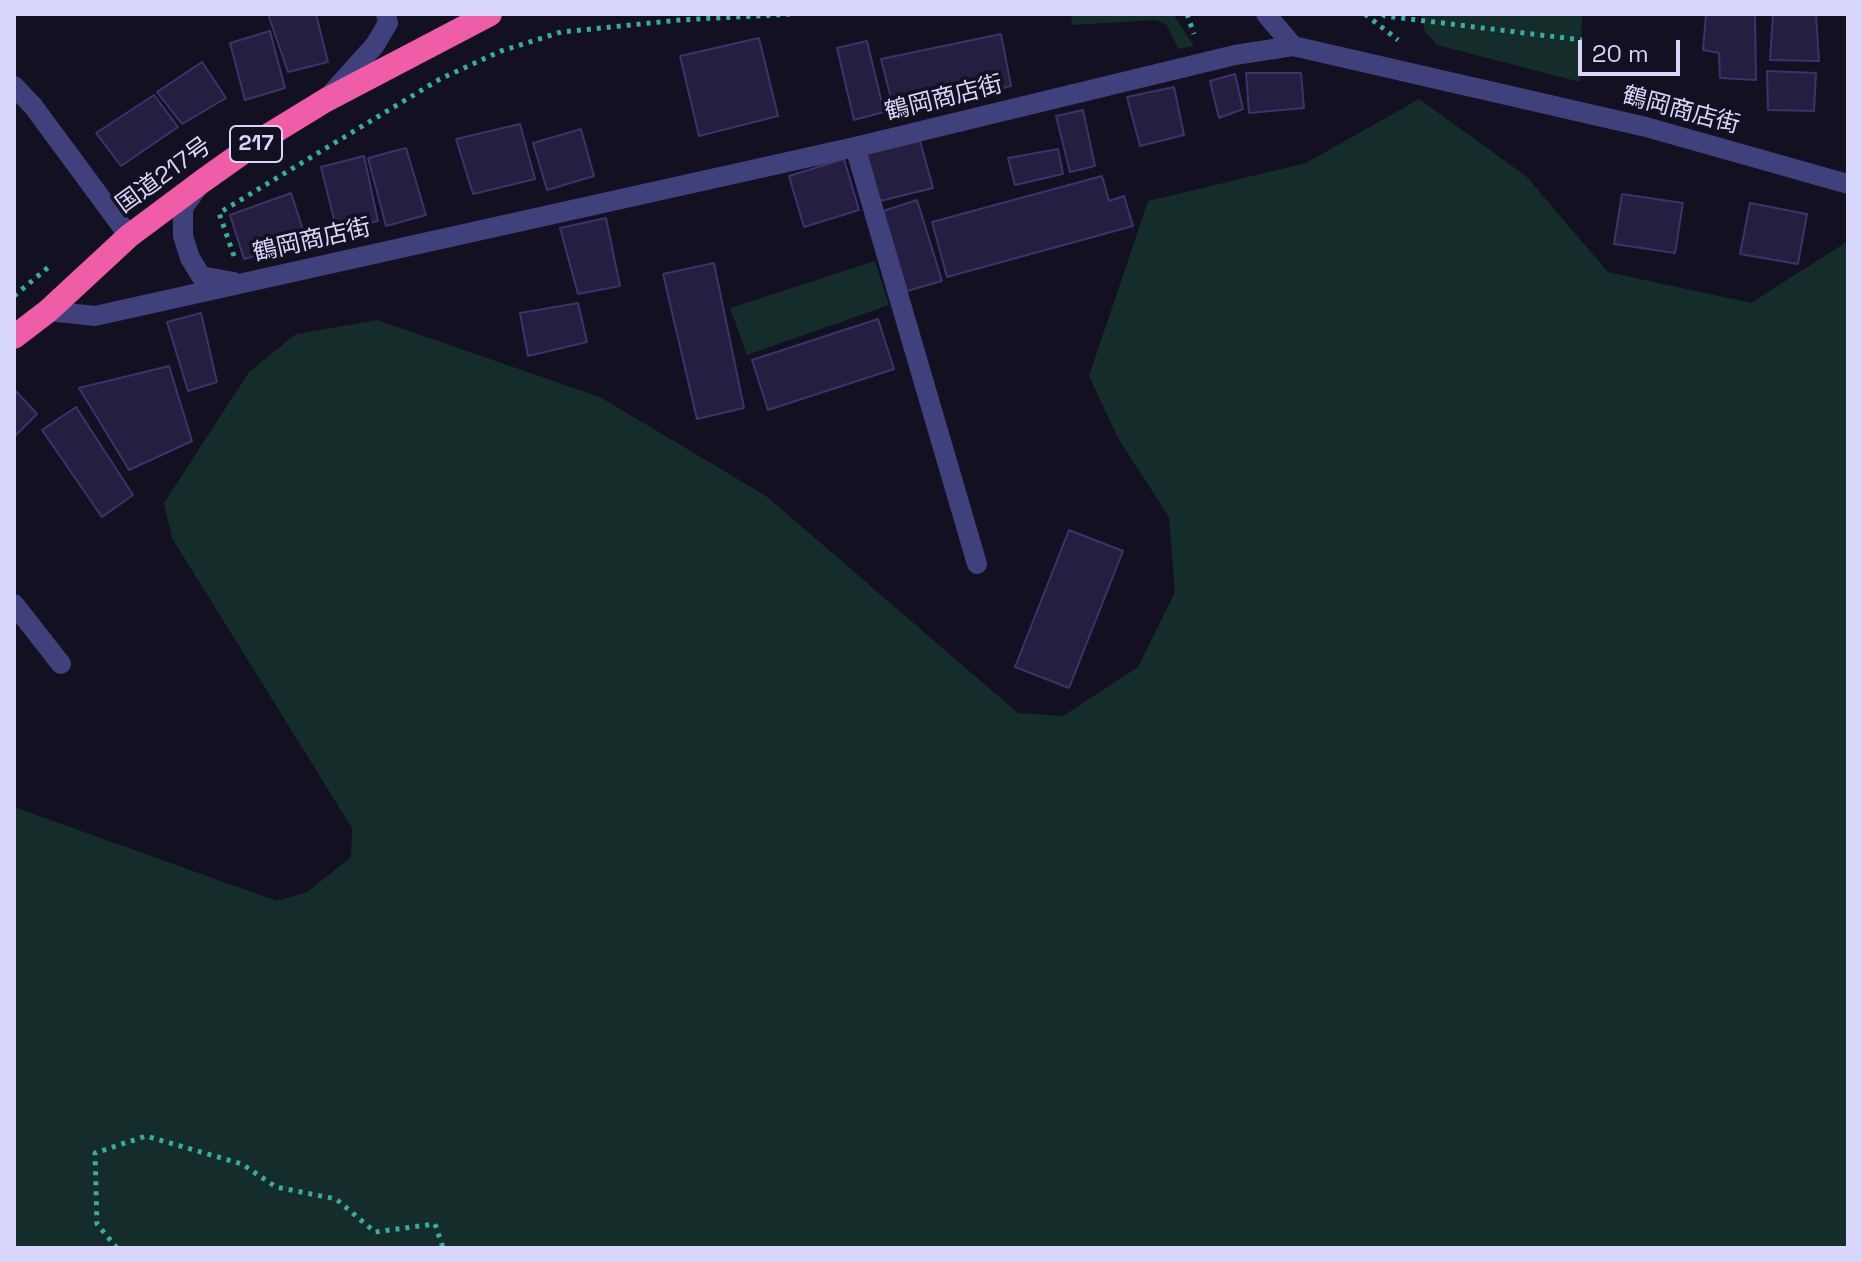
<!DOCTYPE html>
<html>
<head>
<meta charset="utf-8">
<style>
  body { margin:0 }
  #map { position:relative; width:1862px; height:1262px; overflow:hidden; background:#131022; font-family:"Space Grotesk",sans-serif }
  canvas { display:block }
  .frame { position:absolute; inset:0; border:16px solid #d9d6fb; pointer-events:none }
  .scale { position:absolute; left:1578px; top:40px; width:102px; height:36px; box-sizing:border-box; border:4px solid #d9d6fb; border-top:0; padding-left:10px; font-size:24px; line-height:28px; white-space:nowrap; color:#d9d6fb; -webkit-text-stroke:6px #131022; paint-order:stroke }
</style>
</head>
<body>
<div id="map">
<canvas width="1862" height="1262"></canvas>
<div class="frame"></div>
<div class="scale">20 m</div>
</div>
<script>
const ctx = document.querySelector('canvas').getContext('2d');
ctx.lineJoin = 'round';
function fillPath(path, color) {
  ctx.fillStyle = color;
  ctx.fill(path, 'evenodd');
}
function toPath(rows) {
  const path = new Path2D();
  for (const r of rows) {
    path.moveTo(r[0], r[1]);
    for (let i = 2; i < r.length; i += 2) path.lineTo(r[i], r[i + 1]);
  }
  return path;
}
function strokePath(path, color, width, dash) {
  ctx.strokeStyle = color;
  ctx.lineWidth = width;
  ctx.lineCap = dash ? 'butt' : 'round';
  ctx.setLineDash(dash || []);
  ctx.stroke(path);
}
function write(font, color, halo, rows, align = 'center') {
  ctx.font = font + ' "Space Grotesk","Noto Sans JP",sans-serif';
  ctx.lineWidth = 7;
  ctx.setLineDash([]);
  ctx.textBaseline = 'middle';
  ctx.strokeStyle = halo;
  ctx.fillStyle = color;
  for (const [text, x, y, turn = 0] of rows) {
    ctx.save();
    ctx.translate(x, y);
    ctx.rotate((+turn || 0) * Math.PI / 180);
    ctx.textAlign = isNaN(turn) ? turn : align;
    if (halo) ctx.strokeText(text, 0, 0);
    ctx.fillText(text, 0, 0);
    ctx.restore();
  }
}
fillPath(toPath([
  [1071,14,1173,14,1194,46,1178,49,1167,25,1156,20,1072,25],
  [1421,14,1582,14,1580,82,1437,45,1425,32],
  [1419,99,1526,176,1608,272,1751,303,1848,241,1848,1248,14,1248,14,807,277,901,307,892,351,857,352,828,172,538,164,503,249,372,296,334,377,320,600,397,766,496,1018,713,1063,716,1138,667,1175,592,1169,517,1118,438,1089,376,1148,201,1306,163],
  [875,261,889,305,747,355,730,308]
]), '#142c2a');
const building = toPath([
  [268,14,316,14,328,62,288,72,268,14],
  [1706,14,1755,14,1756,80,1720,78,1719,53,1703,50,1706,14],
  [1773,14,1816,14,1819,61,1770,60,1773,14],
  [270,31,285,88,245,100,230,43,270,31],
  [1001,34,1011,86,895,114,881,59,1001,34],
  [759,38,778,116,699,136,680,56,759,38],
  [867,41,884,112,854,120,837,48,867,41],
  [202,62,226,98,182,124,157,92,202,62],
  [1767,71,1816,73,1814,111,1768,110,1767,71],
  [1246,73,1301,73,1304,108,1249,113,1246,73],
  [1235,74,1243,109,1219,118,1210,81,1235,74],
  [1174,87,1184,135,1140,146,1127,97,1174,87],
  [154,95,178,127,121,166,96,133,154,95],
  [1083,110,1095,166,1070,172,1056,116,1083,110],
  [520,124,535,179,473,194,456,139,520,124],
  [581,129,594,176,547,190,533,143,581,129],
  [920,141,933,188,880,201,867,154,920,141],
  [406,148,426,215,386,226,368,158,406,148],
  [1058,149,1063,174,1015,185,1008,158,1058,149],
  [364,156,378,221,337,231,321,167,364,156],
  [844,159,859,210,804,227,789,176,844,159],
  [1102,176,1109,201,1124,196,1133,226,947,277,932,222,1102,176],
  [291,193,307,242,244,259,230,215,291,193],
  [1622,194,1683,203,1675,253,1614,244,1622,194],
  [917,200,942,281,907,291,883,211,917,200],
  [1750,203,1807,214,1798,264,1740,254,1750,203],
  [606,218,620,286,578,294,560,228,606,218],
  [714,263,744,408,697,419,663,274,714,263],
  [578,303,587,342,528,356,520,313,578,303],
  [201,313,217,382,188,391,167,322,201,313],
  [878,319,894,369,768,410,752,360,878,319],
  [169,366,192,441,129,470,79,388,169,366],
  [14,389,37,414,14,437,14,389],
  [76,407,133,495,102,517,42,430,76,407],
  [1069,530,1123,551,1069,688,1015,667,1069,530]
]);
fillPath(building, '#241e41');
strokePath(building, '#3c336b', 2);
strokePath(toPath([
  [1187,14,1194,34],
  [1365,14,1398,40],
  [1382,14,1385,16,1582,40],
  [234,256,219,213,440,79,501,51,561,32,680,20,792,14],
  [14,296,51,265],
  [117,1248,97,1224,95,1153,146,1136,242,1164,276,1187,336,1199,375,1232,435,1224,443,1248]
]), '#3baa9f', 5, [4, 6]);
strokePath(toPath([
  [1266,14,1293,46],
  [14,86,33,106,129,236],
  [331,94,375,45,388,23,386,14],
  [855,147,977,564],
  [196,190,183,208,183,236,190,258,201,276,234,282],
  [48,311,95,316,855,147,1235,55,1293,46,1646,127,1848,184],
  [14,604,61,664]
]), '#40407d', 20);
strokePath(toPath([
  [14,337,48,311,129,236,204,180,259,141,326,100,490,14]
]), '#ef5da8', 24);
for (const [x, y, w] of [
  [256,144,52]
]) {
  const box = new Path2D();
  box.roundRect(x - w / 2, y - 18, w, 36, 6);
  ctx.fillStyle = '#131022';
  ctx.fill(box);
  strokePath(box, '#d9d6fb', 2);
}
write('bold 22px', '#d9d6fb', null, [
  ["217",256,144]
]);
write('24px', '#d9d6fb', '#131022', [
  ["鶴岡商店街",944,99,-14],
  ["鶴岡商店街",1681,111,15],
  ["国道217号",164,176,-36],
  ["鶴岡商店街",312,241,-13]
]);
</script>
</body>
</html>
